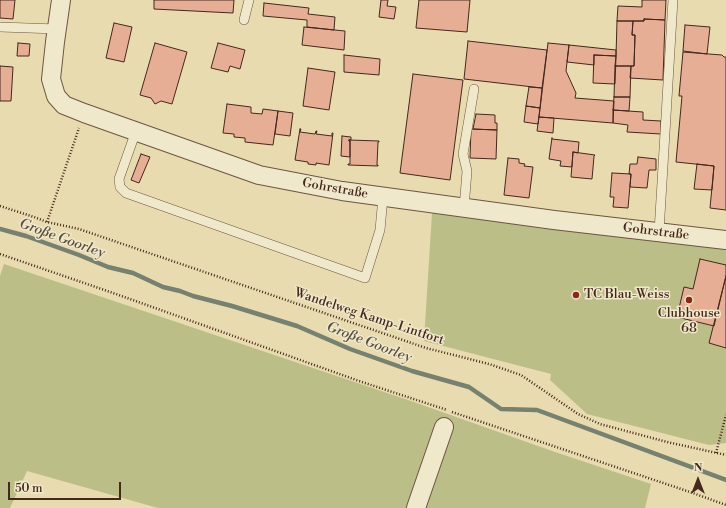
<!DOCTYPE html>
<html>
<head>
<meta charset="utf-8">
<style>
  body { margin:0 }
  #map { position:relative; width:726px; height:508px; overflow:hidden; background:#e8dbaf; font-family:"Libre Bodoni",serif }
  canvas { display:block }
  .north { position:absolute; left:678px; top:460px; width:40px; height:40px; -webkit-text-stroke:3px #f0e8cb; paint-order:stroke; rotate:0deg; font-size:11px; font-weight:700; line-height:16px; text-align:center; color:#44281c }
  .north::after { content:''; display:block; margin:auto; width:14px; height:18px; background:#44281c; clip-path:polygon(50% 0,100% 100%,50% 72%,0 100%) }
  .scale { position:absolute; left:8px; top:482px; width:113px; height:18px; box-sizing:border-box; border:2px solid #44281c; border-top:0; padding-left:5px; font-size:12px; line-height:14px; white-space:nowrap; color:#44281c; -webkit-text-stroke:3px #f0e8cb; paint-order:stroke }
</style>
</head>
<body>
<div id="map">
<canvas width="726" height="508"></canvas>
<div class="north">N</div>
<div class="scale">50 m</div>
</div>
<script>
const ctx = document.querySelector('canvas').getContext('2d');
ctx.lineJoin = 'round';
function fillPath(path, color) {
  ctx.fillStyle = color;
  ctx.fill(path, 'evenodd');
}
function toPath(rows) {
  const path = new Path2D();
  for (const r of rows) {
    path.moveTo(r[0], r[1]);
    for (let i = 2; i < r.length; i += 2) path.lineTo(r[i], r[i + 1]);
  }
  return path;
}
function strokePath(path, color, width, dash) {
  ctx.strokeStyle = color;
  ctx.lineWidth = width;
  ctx.lineCap = dash ? 'butt' : 'round';
  ctx.setLineDash(dash || []);
  ctx.stroke(path);
}
function write(font, color, halo, rows, align = 'center') {
  ctx.font = font + ' "Libre Bodoni",serif';
  ctx.lineWidth = 3;
  ctx.setLineDash([]);
  ctx.textBaseline = 'middle';
  ctx.strokeStyle = halo;
  ctx.fillStyle = color;
  for (const [text, x, y, turn = 0] of rows) {
    ctx.save();
    ctx.translate(x, y);
    ctx.rotate((+turn || 0) * Math.PI / 180);
    ctx.textAlign = isNaN(turn) ? turn : align;
    if (halo) ctx.strokeText(text, 0, 0);
    ctx.fillText(text, 0, 0);
    ctx.restore();
  }
}
fillPath(toPath([
  [432,213,490,219,726,249,726,443,709,445,587,414,550,380,551,374,424,341],
  [4,264,411,401,555,452,651,484,645,508,158,508,27,471,10,508,0,508,0,276]
]), '#bbbe87');
strokePath(toPath([
  [0,229,26,236,79,255,108,267,133,273,163,287,180,291,193,296,232,306,297,326,350,349,412,371,469,387,501,409,537,410,726,480]
]), '#76816f', 4.5);
const building = toPath([
  [0,0,15,0,13,19,0,18,0,0],
  [154,0,234,0,233,13,154,9,154,0],
  [381,0,388,0,387,6,396,7,394,19,379,17,381,0],
  [419,0,470,0,467,32,416,28,419,0],
  [642,0,666,0,665,20,644,19,644,21,617,21,618,6,642,7,642,0],
  [264,3,309,8,308,14,335,17,334,30,307,27,307,20,263,16,264,3],
  [644,19,665,20,663,80,630,78,631,66,634,66,635,35,632,35,633,21,644,21,644,19],
  [617,21,633,21,632,35,635,35,634,66,615,66,616,56,617,21],
  [114,23,132,27,124,62,106,58,114,23],
  [685,25,710,27,707,54,683,51,685,25],
  [304,27,345,31,344,50,302,45,304,27],
  [468,41,547,50,542,88,464,79,468,41],
  [18,43,30,44,29,56,17,56,18,43],
  [155,43,187,52,172,104,161,101,155,104,151,98,140,95,155,43],
  [218,43,245,50,240,69,230,66,228,72,211,68,218,43],
  [548,43,569,45,566,71,576,93,575,98,614,101,613,123,539,117,548,43],
  [569,45,616,50,616,56,594,55,594,65,567,62,569,45],
  [683,52,722,55,724,57,726,57,726,210,710,208,714,166,676,162,682,96,679,96,683,52],
  [344,55,380,59,379,75,344,72,344,55],
  [594,55,616,56,615,84,593,83,594,55],
  [0,66,13,67,11,101,0,101,0,66],
  [615,66,631,66,630,97,614,97,615,66],
  [308,68,335,72,329,110,303,106,308,68],
  [413,74,463,80,450,180,400,173,413,74],
  [529,87,542,88,540,108,526,106,529,87],
  [614,97,630,97,629,111,613,110,614,97],
  [227,104,251,107,251,113,262,114,263,109,278,111,273,145,245,142,245,138,234,137,234,134,223,133,227,104],
  [526,106,540,108,538,124,524,122,526,106],
  [613,110,643,112,643,120,661,121,661,134,627,132,628,125,613,123,613,110],
  [278,111,293,113,290,136,275,134,278,111],
  [476,114,495,115,495,123,497,123,497,130,473,129,476,114],
  [539,117,554,118,553,133,537,131,539,117],
  [300,129,301,129,300,132,315,134,316,131,317,131,316,134,332,136,332,133,333,133,329,165,316,163,316,165,308,164,308,162,295,160,300,129],
  [471,129,497,130,496,159,470,158,471,129],
  [342,136,351,137,351,140,349,140,349,141,350,141,350,157,341,156,342,136],
  [552,138,552,139,579,142,578,153,573,152,572,167,560,166,561,161,549,159,552,138],
  [349,140,379,141,379,142,378,142,377,165,378,165,378,166,348,165,348,164,350,164,350,141,349,141,349,140],
  [573,152,595,155,594,156,593,168,592,179,571,177,573,152],
  [141,154,150,157,139,183,131,180,141,154],
  [638,157,656,159,656,170,649,170,647,188,630,187,631,174,629,174,630,164,637,164,638,157],
  [508,158,519,159,519,163,525,164,524,166,533,167,529,198,504,195,508,158],
  [697,164,714,166,712,190,694,189,697,164],
  [612,173,631,174,628,208,613,207,614,197,610,197,612,173],
  [700,259,726,265,726,276,714,326,677,317,684,287,693,289,700,259],
  [726,276,726,348,709,343,726,276]
]);
fillPath(building, '#e7ae96');
strokePath(building, '#44281c', 1);
const lane = toPath([
  [244,20,249,0],
  [0,27,57,29],
  [136,131,119,179,120,187,126,193,365,278,380,230,383,197],
  [464,208,467,171,463,154,474,89],
  [659,232,673,0]
]);
const street = toPath([
  [61,0,55,42,51,79,56,96,64,105,84,113,259,175,342,191,554,220,726,240],
  [416,508,444,427]
]);
strokePath(lane, '#6d5541', 10);
strokePath(street, '#6d5541', 20);
strokePath(toPath([
  [0,206,34,217,47,222,79,229,394,337,426,348,489,364,521,375,578,414,600,424,667,442,726,455],
  [47,222,79,128],
  [0,254,116,294,359,381,447,410],
  [452,412,690,492,726,505],
  [716,453,726,415]
]), '#44281c', 2.5, [1, 2]);
strokePath(lane, '#f0e8cb', 9);
strokePath(street, '#f0e8cb', 18);
for (const [x, y, r, color] of [
  [576,295,4,"#8f2418"],
  [689,300,4,"#8f2418"]
]) {
  const dot = new Path2D();
  dot.arc(x, y, r, 0, 2 * Math.PI);
  ctx.fillStyle = color;
  ctx.fill(dot);
  strokePath(dot, '#f0e8cb', 1.5);
}
write('13px', '#44281c', '#f0e8cb', [
  ["Gohrstraße",335,189,10],
  ["Gohrstraße",656,232,7],
  ["Wandelweg Kamp-Lintfort",369,317,18]
]);
write('13px', '#44281c', '#f0e8cb', [
  ["TC Blau-Weiss",584,295],
  ["Clubhouse",689,314,"center"],
  ["68",689,329,"center"]
], 'left');
write('italic 14px', '#594d3e', '#f0e8cb', [
  ["Große Goorley",62,239,20],
  ["Große Goorley",369,343,21]
]);
</script>
</body>
</html>
